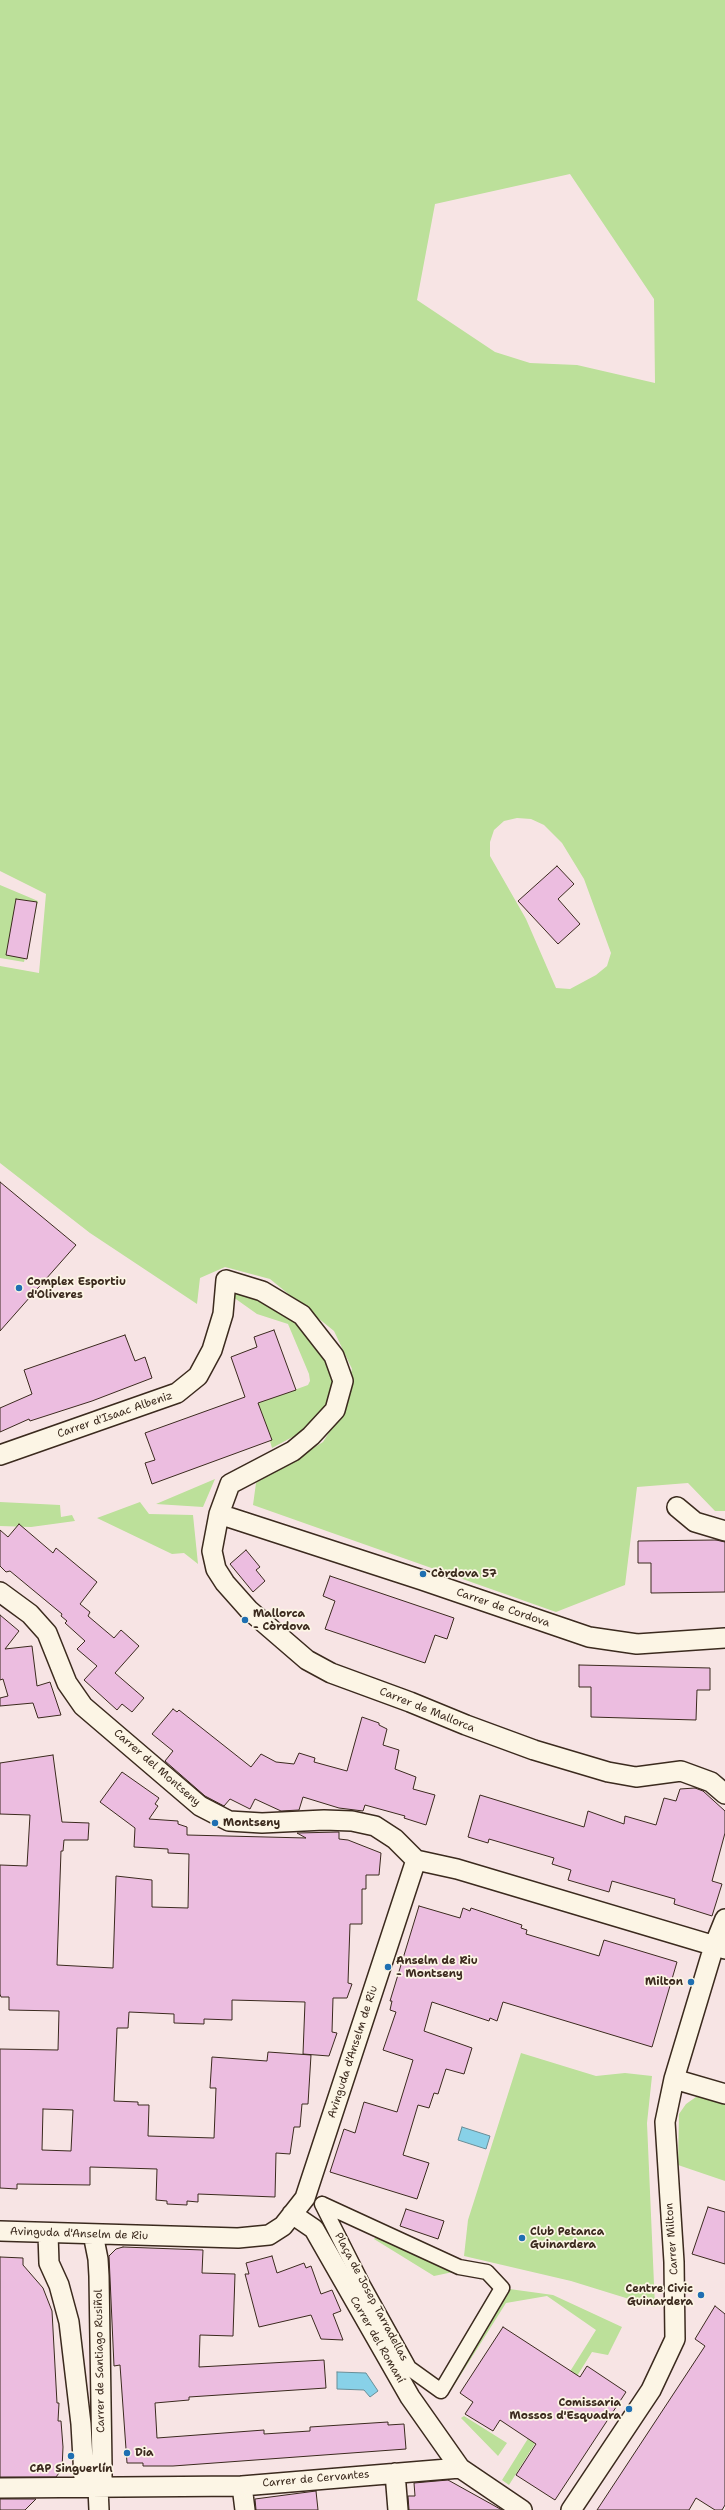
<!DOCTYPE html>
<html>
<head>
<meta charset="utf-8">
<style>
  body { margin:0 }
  canvas { display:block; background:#f7e4e4 }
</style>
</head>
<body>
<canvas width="725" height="2510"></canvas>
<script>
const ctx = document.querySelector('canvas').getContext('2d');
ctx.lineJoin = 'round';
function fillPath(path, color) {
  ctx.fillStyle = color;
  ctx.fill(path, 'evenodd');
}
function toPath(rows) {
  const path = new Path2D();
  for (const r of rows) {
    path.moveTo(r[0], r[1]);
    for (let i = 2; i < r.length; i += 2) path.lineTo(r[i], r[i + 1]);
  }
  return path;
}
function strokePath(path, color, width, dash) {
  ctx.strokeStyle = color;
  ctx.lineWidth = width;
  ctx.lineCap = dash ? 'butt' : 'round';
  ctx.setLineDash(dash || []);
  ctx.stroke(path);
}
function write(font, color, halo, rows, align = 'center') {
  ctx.font = font + ' "Shantell Sans",sans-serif';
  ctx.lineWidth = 3.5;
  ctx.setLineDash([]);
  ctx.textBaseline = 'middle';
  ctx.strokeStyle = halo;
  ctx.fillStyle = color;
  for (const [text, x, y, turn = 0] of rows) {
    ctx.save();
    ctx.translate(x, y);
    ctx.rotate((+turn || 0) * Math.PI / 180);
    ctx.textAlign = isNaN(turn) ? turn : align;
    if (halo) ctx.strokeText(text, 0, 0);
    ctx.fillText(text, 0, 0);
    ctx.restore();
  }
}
fillPath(toPath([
  [0,0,725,0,725,1511,715,1511,688,1483,637,1487,625,1585,556,1612,253,1505,256,1483,323,1442,340,1415,352,1369,334,1331,270,1279,225,1267,200,1278,197,1304,90,1233,0,1163,0,966,39,973,46,894,0,871],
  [570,174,654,299,655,383,577,365,530,363,495,352,417,300,435,204],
  [517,818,531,819,544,825,562,843,584,879,611,953,607,966,596,975,570,989,556,988,526,919,490,856,490,842,494,830,504,821],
  [0,885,38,901,24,962,0,958],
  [234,1292,277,1305,298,1322,332,1364,336,1397,316,1419,298,1434,272,1448,264,1420,246,1398,275,1397,308,1385,310,1381,309,1374,288,1324,257,1314,233,1297],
  [215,1479,203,1507,156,1504],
  [0,1502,60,1505,61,1517,72,1515,75,1521,31,1527,0,1526],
  [140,1502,149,1514,193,1515,198,1564,184,1553,172,1554,97,1518],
  [521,2053,596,2076,625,2073,652,2076,647,2123,655,2307,571,2281,464,2256,468,2220],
  [713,2095,725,2099,725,2181,678,2165,679,2114,686,2104,696,2097],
  [378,2235,453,2272,434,2276,374,2239],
  [502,2288,553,2295,622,2327,608,2355,592,2352,509,2485,502,2480,596,2330,547,2296,506,2303,448,2395,441,2391],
  [464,2416,507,2443,498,2456,461,2418]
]), '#bce09a');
const water = toPath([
  [462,2127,490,2136,486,2149,458,2140,462,2127],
  [337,2372,366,2373,378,2391,370,2397,364,2390,337,2389,337,2372]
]);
fillPath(water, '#88d1e8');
strokePath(water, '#698e97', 1);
const building = toPath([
  [557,866,574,884,558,899,580,924,558,944,518,901,557,866],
  [16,899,37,902,27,959,6,955,16,899],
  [0,1182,76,1245,0,1331,0,1182],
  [274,1330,296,1390,258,1403,272,1440,152,1484,145,1463,155,1460,145,1433,245,1397,231,1357,257,1347,254,1337,274,1330],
  [125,1335,135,1361,145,1357,152,1378,92,1401,30,1421,29,1419,0,1432,0,1408,32,1394,24,1370,125,1335],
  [19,1524,53,1553,56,1548,97,1582,80,1604,90,1612,88,1616,114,1638,121,1630,139,1646,115,1673,144,1698,132,1712,122,1704,117,1710,84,1680,97,1666,77,1649,85,1641,65,1623,67,1621,61,1616,62,1614,10,1571,6,1572,0,1566,0,1530,8,1537,19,1524],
  [716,1540,725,1542,725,1592,651,1593,651,1563,638,1563,638,1541,716,1540],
  [246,1550,260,1567,256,1570,265,1581,253,1592,230,1564,246,1550],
  [330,1576,454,1618,447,1639,435,1635,425,1663,325,1629,335,1601,323,1596,330,1576],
  [0,1615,19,1631,5,1649,32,1646,37,1686,50,1682,61,1715,38,1718,33,1703,0,1706,0,1698,8,1696,3,1679,0,1680,0,1615],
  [579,1665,710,1668,710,1690,697,1690,696,1720,591,1717,591,1687,579,1687,579,1665],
  [173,1709,177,1712,179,1710,251,1767,261,1754,276,1762,294,1764,299,1753,315,1758,314,1762,347,1771,362,1717,379,1723,379,1725,387,1729,383,1745,399,1750,395,1769,416,1777,413,1789,435,1795,426,1825,404,1818,405,1816,365,1805,363,1811,339,1808,303,1797,299,1810,281,1811,255,1799,250,1809,230,1799,224,1806,205,1796,165,1761,173,1751,152,1734,173,1709],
  [53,1755,62,1822,89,1823,88,1840,64,1840,63,1851,61,1851,57,1965,113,1968,116,1876,152,1880,152,1907,188,1908,189,1854,168,1853,168,1849,134,1847,135,1828,100,1802,122,1772,159,1798,155,1804,158,1806,149,1819,178,1821,178,1824,187,1827,187,1835,306,1838,297,1833,339,1832,339,1839,348,1840,381,1853,379,1875,366,1875,366,1889,362,1889,362,1924,350,1924,348,1983,352,1984,347,1998,333,1998,332,2032,337,2033,329,2056,303,2054,305,2002,232,2000,232,2020,204,2019,204,2024,174,2023,174,2014,129,2012,128,2028,117,2028,114,2101,138,2102,138,2105,149,2105,148,2136,214,2138,216,2088,210,2088,212,2057,267,2061,268,2052,311,2055,308,2104,302,2104,300,2127,294,2127,290,2154,276,2153,275,2197,198,2194,198,2202,187,2201,187,2205,167,2204,167,2201,156,2200,157,2169,90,2167,90,2185,17,2184,17,2189,0,2188,0,2049,58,2050,59,2011,9,2010,9,1997,1,1997,0,1994,0,1865,27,1866,30,1815,0,1814,0,1763,53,1755],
  [43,2109,73,2110,71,2151,42,2150,43,2109],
  [695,1788,703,1791,725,1811,725,1833,712,1881,722,1884,712,1916,674,1904,675,1899,612,1881,609,1892,568,1880,571,1870,552,1864,554,1858,489,1839,488,1843,468,1837,480,1795,584,1827,588,1811,624,1824,625,1816,656,1825,664,1798,676,1801,680,1789,695,1788],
  [419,1906,460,1918,463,1908,470,1911,471,1908,522,1925,521,1928,527,1930,526,1934,599,1956,604,1940,677,1962,652,2047,503,2002,497,2021,490,2018,489,2021,432,2002,424,2031,472,2048,464,2074,446,2069,438,2094,434,2093,429,2108,418,2105,403,2155,429,2163,417,2199,330,2172,344,2129,355,2133,364,2102,397,2112,413,2060,383,2050,396,2012,390,2010,392,2001,390,2001,419,1906],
  [708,2207,725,2212,725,2264,692,2254,708,2207],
  [406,2209,444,2221,438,2239,400,2226,406,2209],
  [123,2247,203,2250,202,2273,235,2274,233,2336,200,2335,199,2367,324,2360,326,2388,189,2397,189,2400,155,2403,157,2438,264,2430,264,2434,310,2431,310,2427,388,2422,388,2425,404,2424,406,2449,173,2466,143,2466,143,2463,127,2463,120,2365,114,2366,109,2256,116,2249,123,2247],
  [272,2256,277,2273,304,2263,306,2268,311,2266,321,2294,332,2290,341,2311,333,2314,343,2340,321,2339,311,2315,259,2327,245,2274,249,2274,246,2263,272,2256],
  [0,2257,23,2258,23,2265,43,2288,52,2311,57,2403,59,2403,58,2421,61,2421,63,2447,62,2469,56,2477,0,2477,0,2257],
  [715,2306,725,2314,725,2505,722,2510,715,2510,696,2498,689,2510,597,2510,705,2346,695,2339,715,2306],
  [503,2327,580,2377,587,2366,626,2392,555,2500,516,2475,536,2444,500,2420,493,2431,465,2414,473,2402,460,2393,503,2327],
  [448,2480,502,2510,409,2510,408,2496,415,2496,414,2483,448,2480],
  [316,2491,318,2510,256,2510,255,2499,316,2491],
  [0,2499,36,2499,25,2510,0,2510,0,2499]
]);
fillPath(building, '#ecbde0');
strokePath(building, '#3b2a1e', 1);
const pedestrian = toPath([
  [322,2204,459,2267,487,2272,502,2288,441,2391,409,2368,364,2287,322,2204]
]);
const minor = toPath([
  [0,1455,177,1393,198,1376,212,1350,223,1314,226,1280,262,1291,302,1315,334,1356,343,1381,335,1410,311,1436,293,1451,230,1484,219,1514,212,1551,216,1569,225,1583,249,1610,307,1660,331,1673,410,1702,466,1725,534,1750,608,1772,636,1777,681,1771,711,1782,725,1794],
  [677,1507,695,1522,725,1531],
  [219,1514,422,1580,589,1637,637,1644,725,1638],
  [0,1592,30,1614,47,1633,67,1683,83,1706,200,1806,229,1821,262,1823,324,1820,352,1821,375,1826,395,1839,416,1860],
  [416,1860,457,1869,725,1949],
  [674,2079,725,2094],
  [292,2214,314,2229,410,2397,460,2468],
  [0,2231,238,2238,269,2235,283,2226,305,2198,416,1860],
  [48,2234,49,2263,59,2285,69,2322,81,2424,84,2477,98,2488],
  [93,2234,98,2259,99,2276,102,2467,102,2478,98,2488,99,2510],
  [395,2473,398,2510],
  [242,2486,245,2510],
  [0,2488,242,2486,460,2468,522,2510],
  [571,2510,651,2390,675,2339,674,2262,665,2122,674,2079,714,1946,725,1919]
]);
strokePath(pedestrian, '#3b2a1e', 17);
strokePath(minor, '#3b2a1e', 22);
strokePath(pedestrian, '#fcf5e5', 14);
strokePath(minor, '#fcf5e5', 19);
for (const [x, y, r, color] of [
  [19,1288,4,"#1f6fb2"],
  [423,1574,4,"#1f6fb2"],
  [245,1620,4,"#1f6fb2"],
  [215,1823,4,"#1f6fb2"],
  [388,1967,4,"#1f6fb2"],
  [691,1982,4,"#1f6fb2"],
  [522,2238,4,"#1f6fb2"],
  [701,2295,4,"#1f6fb2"],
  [629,2409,4,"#1f6fb2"],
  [127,2453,4,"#1f6fb2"],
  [71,2456,4,"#1f6fb2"]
]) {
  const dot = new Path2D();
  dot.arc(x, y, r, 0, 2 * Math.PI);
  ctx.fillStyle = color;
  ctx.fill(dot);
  strokePath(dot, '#fcf5e5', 1.5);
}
write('bold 11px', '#3b2a1e', '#fcf5e5', [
  ["Complex Esportiu",27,1282],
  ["d'Oliveres",27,1295],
  ["Còrdova 57",431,1574],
  ["Mallorca",253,1614],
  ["- Còrdova",253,1627],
  ["Montseny",223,1823],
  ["Anselm de Riu",396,1961],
  ["- Montseny",396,1974],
  ["Milton",683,1982,"right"],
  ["Club Petanca",530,2232],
  ["Guinardera",530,2245],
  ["Centre Civic",693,2289,"right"],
  ["Guinardera",693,2302,"right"],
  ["Comissaria",621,2403,"right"],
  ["Mossos d'Esquadra",621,2416,"right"],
  ["Dia",135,2453],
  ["CAP Singuerlín",71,2469,"center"]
], 'left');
write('11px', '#3b2a1e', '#fcf5e5', [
  ["Carrer d'Isaac Albeniz",115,1415,-19],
  ["Carrer de Cordova",503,1608,19],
  ["Carrer de Mallorca",427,1710,22],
  ["Carrer del Montseny",157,1768,41],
  ["Avinguda d'Anselm de Riu",353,2052,-72],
  ["Avinguda d'Anselm de Riu",79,2234,2],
  ["Carrer Milton",672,2239,-94],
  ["Plaça de Josep Tarradellas",371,2297,62],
  ["Carrer del Romaní",377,2340,60],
  ["Carrer de Santiago Rusiñol",100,2361,-91],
  ["Carrer de Cervantes",316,2479,-5]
]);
</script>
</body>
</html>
